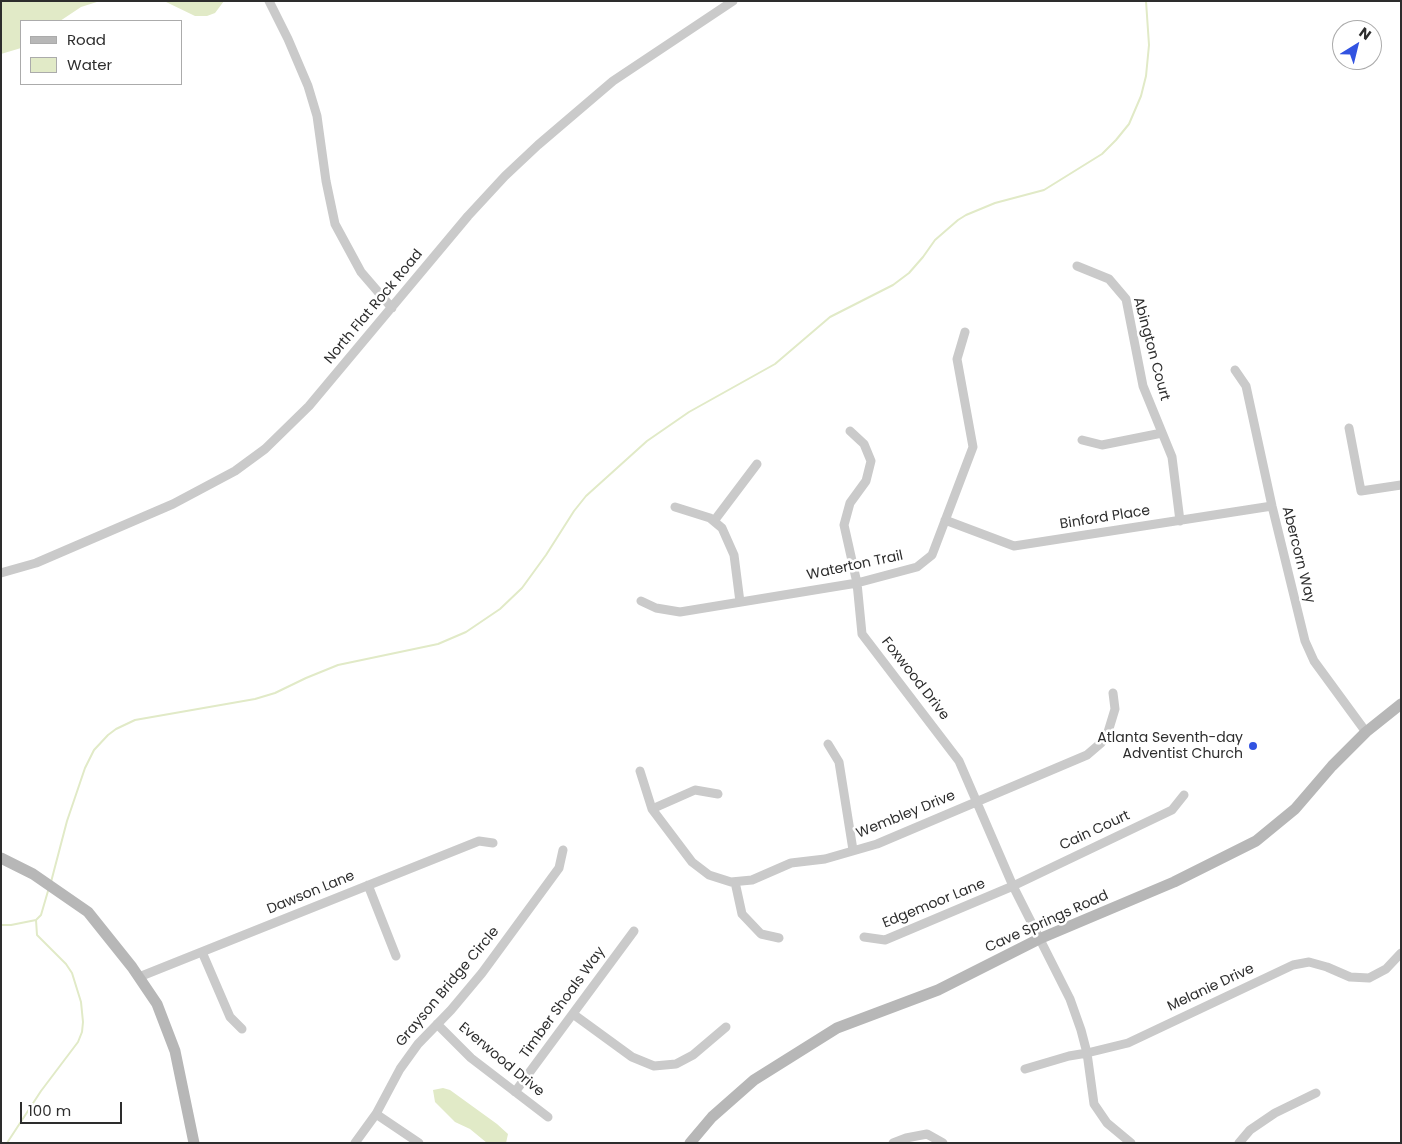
<!DOCTYPE html>
<html>
<head>
<meta charset="utf-8">
<style>
  body { margin:0 }
  #map { position:relative; width:1402px; height:1144px; overflow:hidden; background:#fff; font-family:Poppins,sans-serif }
  canvas { display:block }
  .frame { position:absolute; inset:0; border:2px solid #2d2d2d; pointer-events:none }
  .legend { position:absolute; left:20px; top:20px; width:162px; height:65px; box-sizing:border-box; background:#fff; border:1px solid #ababab; margin:0; padding:6px 9px; list-style:none; font-size:15px; color:#2d2d2d }
  .legend li { display:flex; align-items:center; gap:10px; height:25px }
  .legend b { width:25px; border:1px solid #ababab }
  .north { position:absolute; left:1332px; top:20px; width:50px; height:50px; box-sizing:border-box; background:#fff; border:1px solid #ababab; border-radius:50%; rotate:36deg; font-size:14px; font-weight:700; line-height:20px; text-align:center; color:#2d2d2d }
  .north::after { content:''; display:block; margin:auto; width:18px; height:22px; background:#3253e1; clip-path:polygon(50% 0,100% 100%,50% 72%,0 100%) }
  .scale { position:absolute; left:20px; top:1102px; width:102px; height:22px; box-sizing:border-box; border:2px solid #2d2d2d; border-top:0; padding-left:6px; font-size:15px; line-height:18px; white-space:nowrap; color:#2d2d2d; -webkit-text-stroke:4px #fff; paint-order:stroke }
</style>
</head>
<body>
<div id="map">
<canvas width="1402" height="1144"></canvas>
<div class="frame"></div>
<ul class="legend">
<li><b style="height:6px;background:#b7b7b7"></b>Road</li>
<li><b style="height:14px;background:#e1eac7"></b>Water</li>
</ul>
<div class="north">N</div>
<div class="scale">100 m</div>
</div>
<script>
const ctx = document.querySelector('canvas').getContext('2d');
ctx.lineJoin = 'round';
function fillPath(path, color) {
  ctx.fillStyle = color;
  ctx.fill(path, 'evenodd');
}
function toPath(rows) {
  const path = new Path2D();
  for (const r of rows) {
    path.moveTo(r[0], r[1]);
    for (let i = 2; i < r.length; i += 2) path.lineTo(r[i], r[i + 1]);
  }
  return path;
}
function strokePath(path, color, width, dash) {
  ctx.strokeStyle = color;
  ctx.lineWidth = width;
  ctx.lineCap = dash ? 'butt' : 'round';
  ctx.setLineDash(dash || []);
  ctx.stroke(path);
}
function write(font, color, halo, rows, align = 'center') {
  ctx.font = font + ' Poppins,sans-serif';
  ctx.lineWidth = 5;
  ctx.setLineDash([]);
  ctx.textBaseline = 'middle';
  ctx.strokeStyle = halo;
  ctx.fillStyle = color;
  for (const [text, x, y, turn = 0] of rows) {
    ctx.save();
    ctx.translate(x, y);
    ctx.rotate((+turn || 0) * Math.PI / 180);
    ctx.textAlign = isNaN(turn) ? turn : align;
    if (halo) ctx.strokeText(text, 0, 0);
    ctx.fillText(text, 0, 0);
    ctx.restore();
  }
}
fillPath(toPath([
  [1,1,100,1,81,7,60,21,21,21,21,48,1,54],
  [164,1,224,1,215,13,207,16,195,16],
  [443,1088,450,1090,497,1124,508,1134,506,1143,487,1143,470,1129,455,1122,435,1102,433,1090]
]), '#e1eac7');
strokePath(toPath([
  [51,882,67,821,85,768,94,750,108,735,116,729,135,720,255,699,275,693,306,678,338,665,438,644,466,632,500,609,522,588,546,555,574,511,586,496,647,441,689,412,775,364,830,317,893,285,909,273,923,257,935,240,958,220,966,215,995,203,1044,190,1102,154,1116,140,1129,124,1141,96,1146,76,1149,45,1146,1],
  [1,925,11,925,36,920,41,915,48,891],
  [7,1143,41,1091,78,1042,82,1032,83,1022,81,1002,72,973,66,964,37,935,36,920]
]), '#e1eac7', 2);
strokePath(toPath([
  [269,1,288,39,308,86,317,116,326,181,335,224,361,272,392,308],
  [1077,266,1109,279,1126,299,1143,386,1172,457,1180,521],
  [1235,370,1246,386,1272,506,1305,641,1314,661,1366,732],
  [1349,428,1361,491,1401,485],
  [850,431,864,444,871,461,866,481,850,503,844,525,857,583,862,634,959,761,1013,886,1070,999,1081,1030,1087,1053,1094,1104,1107,1123,1131,1143],
  [1082,440,1102,445,1162,433],
  [675,507,710,518,722,528,734,555,740,602],
  [945,520,1014,546,1272,506],
  [714,521,757,464],
  [1,573,36,563,173,504,235,471,265,449,309,406,468,216,505,176,538,145,613,81,733,1],
  [641,601,656,608,680,612,857,583,917,567,932,555,973,447,957,359,965,332],
  [828,744,839,762,853,850],
  [640,771,652,809,692,862,709,875,731,882,752,880,791,863,825,859,877,844,1087,755,1101,743,1108,732,1115,709,1113,693],
  [652,809,695,790,718,794],
  [735,882,742,914,761,934,779,938],
  [368,885,396,956],
  [864,937,885,940,1013,886,1172,810,1184,795],
  [202,952,230,1017,242,1029],
  [139,977,479,841,493,843],
  [573,1014,632,1057,654,1066,676,1064,693,1055,726,1027],
  [437,1024,471,1058,548,1117],
  [1025,1069,1069,1056,1087,1053,1128,1043,1293,965,1309,962,1327,967,1350,977,1369,978,1386,969,1401,953],
  [515,1092,634,931],
  [376,1114,419,1143],
  [355,1143,376,1114,400,1069,418,1044,451,1010,482,973,559,868,563,850],
  [893,1143,906,1138,927,1134,943,1143],
  [1239,1143,1250,1130,1275,1113,1316,1093]
]), '#cacaca', 9);
strokePath(toPath([
  [1,858,33,874,88,912,132,967,157,1004,175,1051,194,1143],
  [690,1143,712,1117,754,1080,837,1028,938,990,1039,939,1174,882,1256,841,1295,809,1332,766,1366,732,1401,704]
]), '#b7b7b7', 11);
for (const [x, y, r, color] of [
  [1253,746,5,"#3253e1"]
]) {
  const dot = new Path2D();
  dot.arc(x, y, r, 0, 2 * Math.PI);
  ctx.fillStyle = color;
  ctx.fill(dot);
  strokePath(dot, '#fff', 2);
}
write('14px', '#2d2d2d', '#fff', [
  ["North Flat Rock Road",374,307,-50],
  ["Abington Court",1151,349,75],
  ["Binford Place",1105,518,-9],
  ["Abercorn Way",1298,555,76],
  ["Waterton Trail",855,566,-12],
  ["Foxwood Drive",915,679,52],
  ["Wembley Drive",906,815,-22],
  ["Cain Court",1095,831,-25],
  ["Dawson Lane",311,893,-22],
  ["Edgemoor Lane",934,904,-22],
  ["Cave Springs Road",1047,922,-24],
  ["Grayson Bridge Circle",448,987,-50],
  ["Melanie Drive",1211,988,-25],
  ["Timber Shoals Way",563,1003,-54],
  ["Everwood Drive",501,1060,40]
]);
write('14px', '#2d2d2d', '#fff', [
  ["Atlanta Seventh-day",1243,738],
  ["Adventist Church",1243,754]
], 'right');
</script>
</body>
</html>
